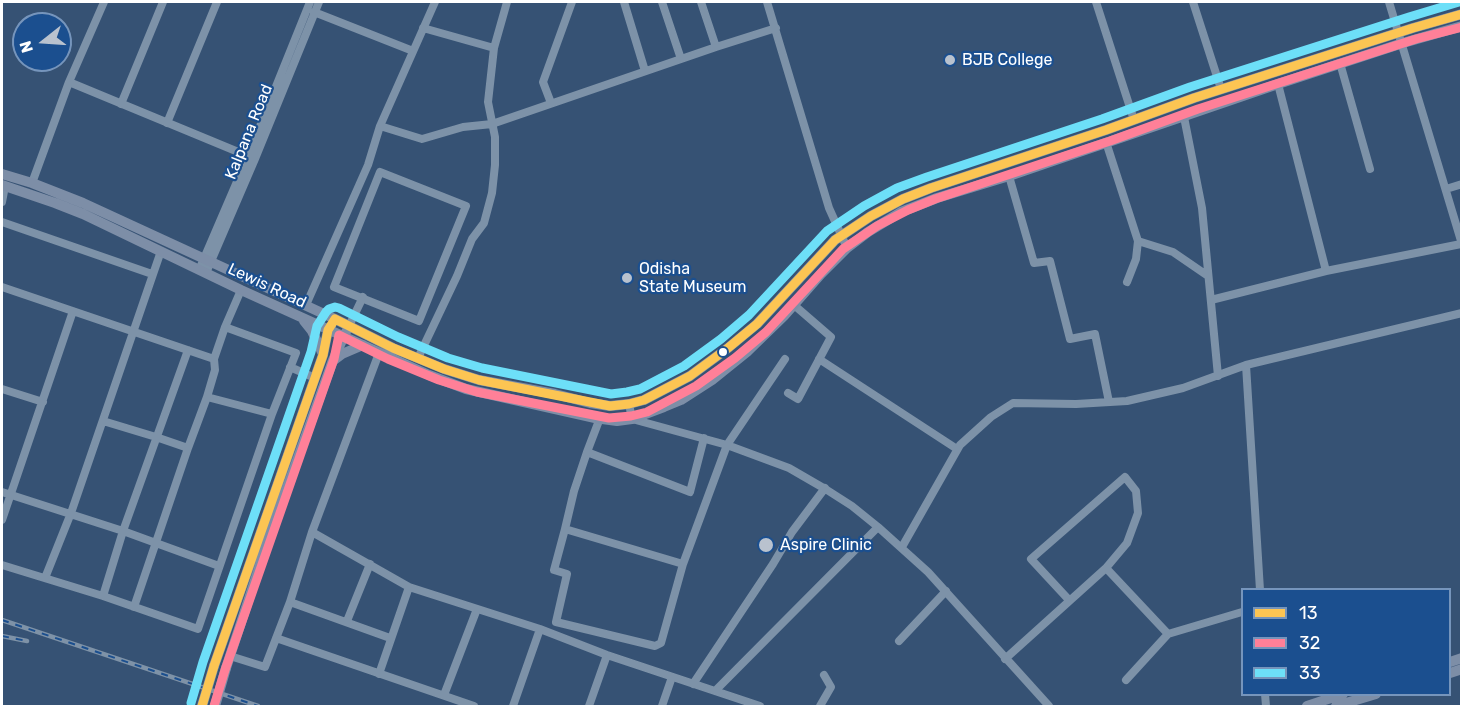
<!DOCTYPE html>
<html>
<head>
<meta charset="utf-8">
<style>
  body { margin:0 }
  #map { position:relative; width:1463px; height:708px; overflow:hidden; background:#365274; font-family:Rubik,sans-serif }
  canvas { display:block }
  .frame { position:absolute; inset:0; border:3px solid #fff; pointer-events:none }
  .legend { position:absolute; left:1241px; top:588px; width:210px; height:108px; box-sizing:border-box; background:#1b4f8f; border:2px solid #7695bc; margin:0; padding:8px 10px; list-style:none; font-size:18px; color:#fff }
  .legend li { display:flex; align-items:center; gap:12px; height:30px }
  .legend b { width:30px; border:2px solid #7695bc }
  .north { position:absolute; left:12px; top:12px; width:60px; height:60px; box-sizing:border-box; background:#1b4f8f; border:2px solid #7695bc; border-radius:50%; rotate:253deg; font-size:16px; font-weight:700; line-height:24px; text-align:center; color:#fff }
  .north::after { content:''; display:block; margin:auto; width:21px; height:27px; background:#b9c2ce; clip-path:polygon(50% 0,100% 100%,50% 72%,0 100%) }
</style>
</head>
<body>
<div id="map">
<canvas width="1463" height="708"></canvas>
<div class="frame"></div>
<ul class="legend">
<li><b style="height:8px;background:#fcc553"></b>13</li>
<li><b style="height:8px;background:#ff8098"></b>32</li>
<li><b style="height:8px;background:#6ddff8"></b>33</li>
</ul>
<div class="north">N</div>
</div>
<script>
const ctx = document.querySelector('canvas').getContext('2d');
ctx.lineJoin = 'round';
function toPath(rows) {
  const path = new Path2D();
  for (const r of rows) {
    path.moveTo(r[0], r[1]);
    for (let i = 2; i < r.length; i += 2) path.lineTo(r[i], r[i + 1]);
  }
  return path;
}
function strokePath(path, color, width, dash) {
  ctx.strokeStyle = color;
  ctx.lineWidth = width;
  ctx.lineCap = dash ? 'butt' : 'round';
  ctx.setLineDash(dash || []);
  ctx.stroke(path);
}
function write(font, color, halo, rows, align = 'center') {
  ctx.font = font + ' Rubik,sans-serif';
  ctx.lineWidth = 4.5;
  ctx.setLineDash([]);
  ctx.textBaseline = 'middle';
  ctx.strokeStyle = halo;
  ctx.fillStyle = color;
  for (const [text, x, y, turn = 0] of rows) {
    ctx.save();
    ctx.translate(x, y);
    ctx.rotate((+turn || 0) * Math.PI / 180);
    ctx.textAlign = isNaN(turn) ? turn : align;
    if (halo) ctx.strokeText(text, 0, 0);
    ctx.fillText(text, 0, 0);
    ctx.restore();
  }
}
strokePath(toPath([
  [435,2,380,126,422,139,463,127,492,124,716,47,776,28],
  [624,2,645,71],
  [662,2,681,59],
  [701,2,716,47],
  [767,2,829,208,847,248],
  [1096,2,1134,120],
  [1193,2,1221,89],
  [1389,2,1462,244],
  [314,12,413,51],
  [423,28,494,48],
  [1340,63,1370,169],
  [69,82,248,156],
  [1278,84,1326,271],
  [551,103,543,82,572,2],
  [121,104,163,2],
  [1184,117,1202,208,1218,376],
  [167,123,217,2],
  [1106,142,1138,241,1136,259,1127,282],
  [380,172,466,206,419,321,334,287,380,172],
  [1009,176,1034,263,1050,261,1070,339,1095,334,1109,402],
  [32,183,69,82,104,2],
  [1446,189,1462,184],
  [2,202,5,186],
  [2,222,152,274],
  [1138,241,1173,252,1208,276],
  [199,270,248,156,310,2],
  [206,273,255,159,319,2],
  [2,287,214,359],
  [1211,300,1326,271,1461,244],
  [306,305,368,165,380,126],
  [349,326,363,297],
  [225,327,214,359,215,370,207,397,272,414],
  [418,358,457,276,472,239,484,223,492,193,495,165,495,137,488,102,494,48,507,2],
  [819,359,957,449],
  [290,367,315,378],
  [2,389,43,402],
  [788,393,798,399,831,337,794,305],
  [629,404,632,419,727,445,789,468,827,490,852,506,878,527,928,572,1049,706],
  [600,418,587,452,690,492,704,438],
  [103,421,156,437,188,448,207,397],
  [2,492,123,531,219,566],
  [2,520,73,311],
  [565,529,574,491,587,452],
  [312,532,409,587,540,629,607,655,760,706],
  [902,547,960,445,991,417,1013,403,1076,404,1127,401,1183,388,1246,365],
  [683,564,565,529,554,570,567,574,556,622,655,646,661,643,683,564,727,445,785,359],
  [2,565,103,596,198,629,272,414,296,353,225,327,241,290],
  [45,578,71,513,161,251],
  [1260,590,1246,365,1462,313],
  [103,596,123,531,188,350],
  [1069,600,1031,559,1125,477,1136,491,1138,513,1127,543,1106,568],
  [290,602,390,638],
  [134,607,188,448],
  [347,621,370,564],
  [276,638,474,706],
  [899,641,946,591],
  [230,656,265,667,290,602,312,532,379,353],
  [1005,659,1106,568,1168,634,1242,612],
  [379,674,409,587],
  [1126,680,1168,634],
  [693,684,773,564,792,532,825,488],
  [715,691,878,527],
  [1265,694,1266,706],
  [444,695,477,609],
  [513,706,540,629],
  [589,706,607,655],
  [662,706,672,677],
  [820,706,831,687,824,675]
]), '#7d92a8', 8);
strokePath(toPath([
  [2,174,32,183,83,203,335,319,393,348,444,369,479,380,555,394,590,403,610,406,629,404,644,400,690,376,728,348,757,324,835,240,871,216,903,199,931,188,1106,130,1194,98,1413,28,1462,14],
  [2,185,55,203,83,214,241,290,429,375,466,389,595,418,617,421,632,419,664,407,681,400,712,380,748,351,784,316,821,274,847,248,868,232,901,212,937,198,1009,176,1278,84,1403,43,1462,26],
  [304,321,312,331,323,354],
  [334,360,342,354,363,345],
  [1450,662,1462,658],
  [214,666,323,355,328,330,331,326],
  [226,668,267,544,333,360,346,332],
  [1450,673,1462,669],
  [1307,706,1343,694],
  [1336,706,1376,694]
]), '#7d8ea7', 10);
const rail = toPath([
  [2,620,258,706],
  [2,636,27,641]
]);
strokePath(rail, '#7e92a7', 4.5);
strokePath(rail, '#1b4f8f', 2, [7]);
strokePath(toPath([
  [202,706,214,666],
  [215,706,226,668]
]), '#7d8ea7', 10);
strokePath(toPath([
  [202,706,214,666,323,355,328,330,335,319,393,348,444,369,479,380,610,406,629,404,644,400,690,376,728,348,757,324,835,240,871,216,903,199,931,188,1106,130,1194,98,1413,28,1462,14]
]), '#fcc553', 9);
strokePath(toPath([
  [214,706,225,670,334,359,339,335,388,359,439,380,477,392,609,418,631,416,647,412,696,386,735,358,766,332,843,249,877,226,908,210,935,199,1110,141,1198,109,1416,39,1462,27]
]), '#ff8098', 9);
strokePath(toPath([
  [191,703,203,662,311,352,317,326,326,312,329,309,335,307,339,308,398,337,448,358,482,368,611,394,627,392,640,389,684,366,721,339,749,315,827,231,864,206,897,188,927,177,1102,119,1190,87,1409,17,1459,2]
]), '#6ddff8', 9);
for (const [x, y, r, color] of [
  [950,60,6,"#b9c2ce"],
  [627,278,6,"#b9c2ce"],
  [723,352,5,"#fff"],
  [766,545,8,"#b9c2ce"]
]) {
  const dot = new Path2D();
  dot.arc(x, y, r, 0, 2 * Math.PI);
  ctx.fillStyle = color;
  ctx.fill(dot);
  strokePath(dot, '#1b4f8f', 2);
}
write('16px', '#fff', '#1b4f8f', [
  ["BJB College",962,60],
  ["Odisha",639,269],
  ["State Museum",639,287],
  ["Aspire Clinic",780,545]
], 'left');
write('16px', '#fff', '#1b4f8f', [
  ["Kalpana Road",249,132,-68],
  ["Lewis Road",267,286,25]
]);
</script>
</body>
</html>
